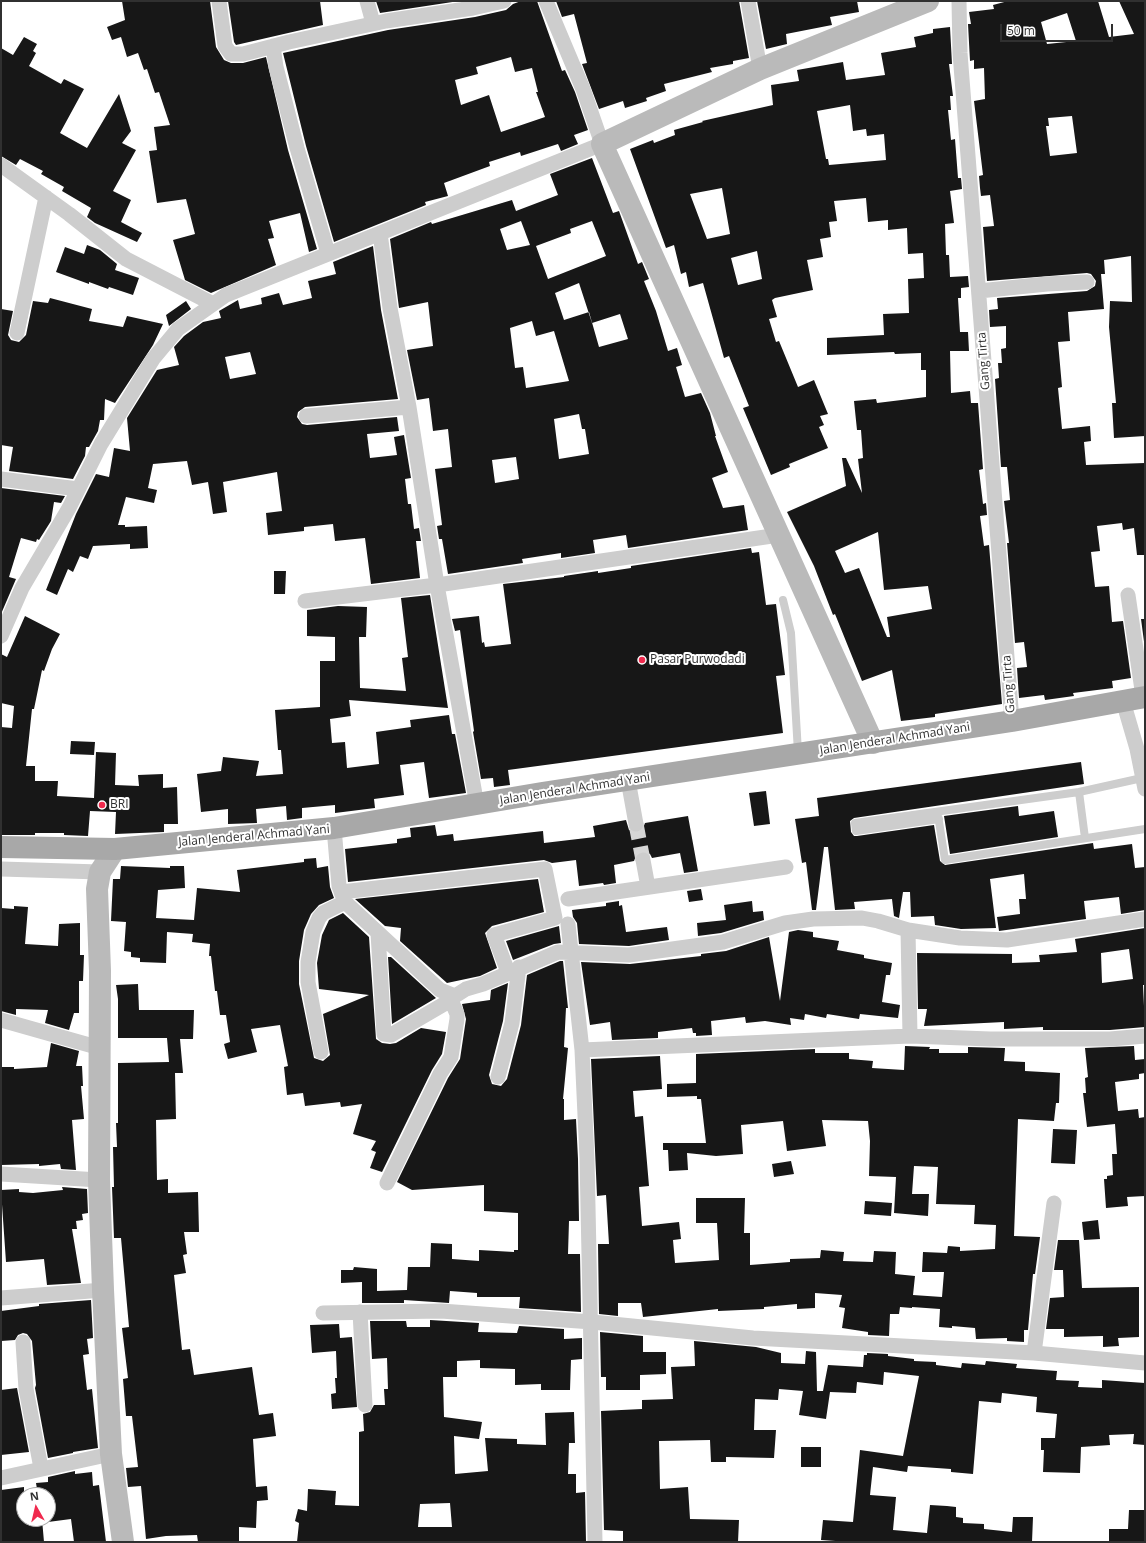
<!DOCTYPE html>
<html>
<head>
<meta charset="utf-8">
<style>
  body { margin:0 }
  #map { position:relative; width:1146px; height:1543px; overflow:hidden; background:#fff; font-family:"Open Sans",sans-serif }
  canvas { display:block }
  .frame { position:absolute; inset:0; border:2px solid #303030; pointer-events:none }
  .north { position:absolute; left:16px; top:1487px; width:40px; height:40px; box-sizing:border-box; background:#fff; border:1px solid #acacac; border-radius:50%; rotate:352deg; font-size:11px; font-weight:700; line-height:16px; text-align:center; color:#303030 }
  .north::after { content:''; display:block; margin:auto; width:14px; height:18px; background:#f02a4e; clip-path:polygon(50% 0,100% 100%,50% 72%,0 100%) }
  .scale { position:absolute; left:1000px; top:24px; width:113px; height:18px; box-sizing:border-box; border:2px solid #303030; border-top:0; padding-left:5px; font-size:12px; line-height:14px; white-space:nowrap; color:#303030; -webkit-text-stroke:3px #fff; paint-order:stroke }
</style>
</head>
<body>
<div id="map">
<canvas width="1146" height="1543"></canvas>
<div class="frame"></div>
<div class="north">N</div>
<div class="scale">50 m</div>
</div>
<script>
const ctx = document.querySelector('canvas').getContext('2d');
ctx.lineJoin = 'round';
function fillPath(path, color) {
  ctx.fillStyle = color;
  ctx.fill(path, 'evenodd');
}
function toPath(rows) {
  const path = new Path2D();
  for (const r of rows) {
    path.moveTo(r[0], r[1]);
    for (let i = 2; i < r.length; i += 2) path.lineTo(r[i], r[i + 1]);
  }
  return path;
}
function strokePath(path, color, width, dash) {
  ctx.strokeStyle = color;
  ctx.lineWidth = width;
  ctx.lineCap = dash ? 'butt' : 'round';
  ctx.setLineDash(dash || []);
  ctx.stroke(path);
}
function write(font, color, halo, rows, align = 'center') {
  ctx.font = font + ' "Open Sans",sans-serif';
  ctx.lineWidth = 4;
  ctx.setLineDash([]);
  ctx.textBaseline = 'middle';
  ctx.strokeStyle = halo;
  ctx.fillStyle = color;
  for (const [text, x, y, turn = 0] of rows) {
    ctx.save();
    ctx.translate(x, y);
    ctx.rotate((+turn || 0) * Math.PI / 180);
    ctx.textAlign = isNaN(turn) ? turn : align;
    if (halo) ctx.strokeText(text, 0, 0);
    ctx.fillText(text, 0, 0);
    ctx.restore();
  }
}
fillPath(toPath([
  [122,1,210,1,216,47,224,60,231,63,243,63,266,57,288,150,317,249,309,252,300,213,269,221,274,238,268,239,276,265,211,293,185,280,173,240,195,234,186,199,157,203,149,151,157,150,154,127,170,125,159,92,155,93,147,69,144,70,138,53,127,57,121,37,112,40,107,27,125,20],
  [228,1,320,1,323,25,236,45,234,42],
  [376,1,459,1,380,13],
  [521,1,537,1,562,71,565,70,575,92,588,130,574,135,578,144,561,151,558,144,521,156,520,152,489,162,490,166,444,183,448,196,425,202,426,205,334,242,306,146,283,53,388,30,475,17,506,10,513,4],
  [511,57,515,72,532,68,538,92,536,92,545,117,501,132,489,95,461,105,455,80,478,74,476,67],
  [556,1,739,1,749,58,733,61,733,64,710,68,712,72,664,84,666,91,646,98,647,101,625,108,623,101,599,109,582,64,587,63,574,14,562,17],
  [757,1,857,1,859,12,830,17,832,25,786,34,787,44,766,49],
  [1008,1,1098,1,1109,37,1134,34,1119,1,1145,1,1145,436,1114,438,1112,403,1116,403,1109,327,1110,301,1132,302,1131,256,1104,260,1105,274,1101,274,1104,309,1068,312,1070,341,1058,342,1062,387,1058,388,1062,429,1090,426,1091,441,1084,442,1086,465,1145,463,1145,555,1137,555,1134,528,1123,530,1122,523,1097,526,1100,551,1091,552,1095,587,1109,586,1112,622,1123,621,1131,678,1112,681,1113,688,1073,693,1074,696,1045,700,1044,695,1019,698,1017,668,1027,667,1024,642,1015,643,1007,543,1009,543,1004,501,1010,500,1007,467,1001,467,995,379,999,378,998,363,1002,363,1001,349,1006,348,1006,326,990,327,989,310,998,309,997,298,1087,291,1095,286,1096,281,1091,274,1087,273,987,281,983,227,994,226,990,195,981,196,980,188,979,176,983,175,974,101,985,99,984,68,974,69,974,60,970,61,968,24,971,24,969,12,994,9,993,5],
  [1067,13,1076,41,1047,44,1041,22],
  [1072,116,1077,153,1050,156,1046,126,1049,126,1048,118],
  [950,27,952,64,949,64,953,96,950,96,951,110,948,110,951,140,955,139,958,178,961,178,962,189,950,191,954,223,945,224,946,255,949,255,950,277,968,276,969,287,961,288,961,298,958,298,960,332,968,332,969,351,950,351,951,393,970,391,971,403,978,403,983,469,979,470,983,504,986,503,987,515,980,516,984,546,989,545,1002,704,935,714,935,717,901,721,892,670,862,681,835,614,833,615,814,566,787,512,846,486,842,458,846,458,862,493,858,459,863,458,861,430,857,430,854,401,876,399,877,403,926,397,926,370,921,370,921,353,895,354,894,352,827,355,827,338,884,335,883,314,909,313,908,279,924,278,923,253,908,254,907,228,888,230,888,220,868,222,866,198,834,201,837,221,829,222,831,237,820,239,823,257,807,260,813,290,775,298,772,300,777,317,769,319,776,342,779,341,798,387,814,380,828,414,820,416,824,425,819,427,828,448,789,464,790,467,771,475,743,408,749,406,729,356,724,358,703,283,689,287,686,272,681,274,674,245,666,248,630,149,653,140,654,143,675,135,674,130,703,122,702,121,773,105,771,85,799,81,797,70,843,62,846,80,885,75,881,53,916,47,914,37,933,33,933,29],
  [850,105,853,131,866,129,867,136,884,134,886,160,829,165,828,159,826,159,817,111],
  [722,188,730,234,707,239,690,194],
  [757,251,762,279,738,285,731,258],
  [878,532,884,590,928,586,932,609,887,617,890,637,887,637,859,568,845,573,835,551],
  [24,37,37,44,33,51,36,53,29,66,61,84,64,79,84,89,60,133,87,148,119,94,131,131,122,143,136,150,113,191,131,200,121,222,142,233,137,242,95,223,87,217,91,208,62,191,64,187,41,174,43,171,20,159,16,165,1,156,1,48,13,55],
  [592,158,613,213,619,211,638,264,642,262,649,279,644,281,656,311,668,351,677,348,682,365,676,367,685,397,701,393,710,413,716,436,715,436,728,472,712,478,723,508,744,505,748,530,628,548,626,535,593,540,595,553,561,558,561,553,522,559,523,563,448,574,442,539,439,539,437,526,442,525,435,469,452,467,448,429,433,431,429,398,417,400,407,350,433,346,428,302,399,308,390,239,431,222,432,224,512,200,516,211,558,195,550,174],
  [521,221,530,245,507,250,500,229],
  [592,221,606,256,548,279,536,246,571,233,570,229],
  [579,283,592,323,620,314,628,339,599,347,589,312,564,320,555,293],
  [532,321,536,336,554,331,569,381,526,388,523,367,515,368,510,328],
  [579,414,582,429,585,429,589,454,559,459,554,419],
  [516,457,519,479,495,483,492,460],
  [87,245,100,250,117,264,115,270,139,278,133,295,109,287,108,289,89,282,89,284,56,272,65,247,84,254],
  [373,246,381,310,398,399,305,407,298,412,297,417,302,424,307,425,397,417,399,431,367,434,370,458,397,455,394,437,404,435,411,478,405,479,408,504,411,504,414,529,419,528,421,541,416,541,420,578,371,584,365,538,335,541,333,524,304,527,304,531,268,535,266,513,282,511,277,472,223,482,227,512,213,514,208,482,192,485,187,461,153,464,148,488,157,490,154,503,126,497,118,525,125,525,125,527,147,526,148,548,130,549,130,544,93,546,88,559,80,556,73,572,68,569,57,595,46,590,76,514,96,474,109,477,114,448,130,451,127,418,157,370,179,365,174,347,184,336,203,322,221,318,219,311,238,300,240,309,262,304,261,298,279,293,283,305,312,298,308,281,336,274,333,262],
  [250,352,256,374,230,379,225,357],
  [50,298,92,309,89,321,123,327,127,316,163,324,153,345,115,403,105,399,104,420,100,420,98,431,89,447,86,447,85,456,73,479,9,471,13,447,1,445,1,309,13,311,8,335,11,340,19,342,26,335,33,301,48,303],
  [186,301,191,309,169,326,166,315],
  [1,488,65,496,61,503,54,502,51,521,39,540,37,539,36,542,21,538,9,577,16,579,1,614],
  [751,548,752,553,759,552,766,605,776,604,785,675,776,676,783,733,508,770,510,785,494,787,493,778,481,779,473,732,474,731,460,630,455,631,452,619,479,616,482,643,484,642,485,647,511,644,503,584,564,577,564,576,598,571,598,573,631,568,631,566],
  [274,571,286,571,285,594,274,594],
  [430,595,448,708,349,700,351,716,330,719,332,743,345,742,347,768,379,764,376,732,411,727,410,720,449,715,452,734,455,734,466,793,429,798,424,762,400,765,404,795,374,799,375,808,335,813,335,805,302,808,302,818,287,820,286,806,256,809,257,823,228,824,228,809,201,812,197,774,221,771,223,757,259,761,256,776,283,774,281,750,278,750,275,710,320,707,320,661,335,661,335,637,307,636,307,610,338,606,367,607,366,637,359,637,360,688,406,691,402,658,408,657,401,598],
  [25,616,60,634,52,649,44,671,42,670,34,709,32,709,26,766,35,766,35,781,58,781,57,796,94,798,96,752,116,753,115,785,139,786,138,775,163,774,163,788,177,787,178,824,164,824,164,832,115,834,116,812,90,811,88,836,64,835,64,833,35,833,35,835,1,835,1,727,12,728,14,706,1,703,1,654,7,657],
  [1141,619,1145,619,1145,649],
  [71,741,95,742,94,755,70,754],
  [1081,762,1084,784,854,818,850,821,851,832,854,836,857,836,934,825,940,861,945,865,1093,843,1094,849,1132,844,1135,868,1145,867,1145,910,1121,914,1119,897,1084,901,1086,919,999,931,997,917,1020,914,1019,899,1026,899,1024,874,990,879,996,928,961,929,935,925,934,916,911,917,910,892,903,892,899,918,894,916,892,899,854,902,855,909,835,910,828,847,824,847,816,910,812,910,806,862,802,863,795,819,819,816,817,798],
  [766,791,770,824,754,826,749,793],
  [1018,806,1019,816,1054,811,1058,837,950,854,944,816],
  [688,816,698,871,684,873,680,853,652,858,650,854,642,851,637,853,634,861,614,865,616,883,604,885,603,883,579,886,576,860,552,863,544,860,348,882,345,849,397,843,397,839,411,837,410,828,435,825,437,836,453,834,454,841,543,831,544,843,595,837,593,826,626,820,629,830,637,833,642,831,645,823],
  [316,858,317,868,328,866,330,887,334,898,319,905,311,914,304,930,299,961,299,984,314,1058,323,1061,330,1055,323,1014,369,995,319,989,317,963,322,935,329,920,343,913,369,937,376,1039,382,1043,390,1044,396,1043,421,1028,446,1032,442,1054,432,1070,382,1172,370,1168,376,1152,371,1150,376,1141,353,1134,362,1104,341,1107,340,1102,305,1106,303,1093,287,1095,284,1067,288,1066,280,1025,251,1029,257,1052,228,1059,224,1044,230,1042,226,1015,220,1015,217,991,215,991,211,956,209,956,210,944,192,942,193,934,167,932,166,963,140,962,140,958,131,957,131,952,124,951,126,922,111,921,113,879,120,879,121,866,170,868,170,866,184,866,185,888,158,890,156,918,194,920,197,888,240,892,237,870,304,862,304,859],
  [538,879,544,912,492,926,485,933,497,968,480,976,447,983,400,941,401,928,385,926,355,899],
  [701,889,703,900,689,902,687,891],
  [619,901,619,906,622,905,626,932,667,927,669,940,629,946,579,944,577,923,573,917,572,910,606,906,606,903],
  [752,901,753,912,763,911,764,920,721,933,698,936,697,923,726,920,724,905],
  [14,906,28,907,25,944,58,946,59,924,80,923,80,955,84,955,83,981,79,981,79,1013,74,1013,69,1030,45,1023,48,1010,16,1009,16,1015,1,1011,1,908,14,909],
  [559,926,561,943,554,944,513,960,506,941],
  [1145,928,1145,985,1143,985,1145,1027,1110,1030,1043,1030,1043,1027,1004,1029,1004,1022,924,1026,927,1009,918,1009,917,953,1012,954,1012,963,1040,962,1039,955,1077,952,1075,939],
  [1129,949,1133,979,1102,983,1101,953],
  [798,930,813,932,813,937,839,941,837,950,864,955,864,958,892,963,890,975,886,975,882,1002,900,1005,898,1018,860,1014,859,1019,827,1014,826,1018,805,1014,804,1020,790,1018,791,1025,765,1021,746,1023,745,1017,711,1021,712,1035,696,1036,696,1033,693,1033,692,1028,658,1032,658,1038,612,1040,610,1022,590,1025,581,962,630,964,701,956,701,954,726,951,769,937,780,1001,789,932],
  [388,957,391,957,436,998,392,1024],
  [560,961,563,961,568,1008,566,1008,564,1047,568,1048,563,1099,564,1099,564,1120,576,1119,578,1159,579,1221,569,1221,568,1254,580,1254,581,1312,519,1308,520,1297,477,1297,477,1293,450,1291,449,1303,404,1300,404,1303,362,1303,362,1282,341,1283,341,1270,353,1270,354,1267,377,1269,377,1291,407,1290,408,1267,430,1267,431,1243,452,1244,452,1259,479,1261,479,1250,514,1252,514,1250,518,1250,518,1213,484,1211,484,1185,412,1190,397,1182,448,1078,460,1059,466,1019,462,1004,490,1000,491,990,508,983,503,1021,489,1075,492,1084,501,1086,507,1079,521,1025,527,975],
  [138,984,139,1010,194,1010,193,1039,180,1039,183,1073,175,1073,176,1119,156,1120,157,1180,168,1179,168,1193,198,1192,199,1232,184,1232,187,1254,183,1255,186,1273,174,1275,182,1350,190,1349,194,1375,252,1367,259,1415,273,1413,276,1436,253,1439,256,1487,267,1486,268,1500,257,1501,256,1528,239,1527,239,1542,198,1542,197,1535,166,1536,146,1539,141,1486,128,1487,126,1468,138,1467,132,1416,126,1416,123,1379,128,1378,122,1328,129,1327,121,1238,114,1238,112,1187,114,1187,113,1147,117,1147,116,1123,118,1123,118,1063,169,1062,167,1038,118,1038,118,999,116,985],
  [51,1043,79,1051,76,1066,82,1066,83,1086,81,1086,84,1119,72,1120,76,1170,61,1169,60,1164,39,1166,39,1164,1,1165,1,1067,14,1067,14,1069,47,1067],
  [905,1046,930,1047,929,1049,939,1049,939,1053,968,1053,968,1047,1005,1048,1004,1061,1025,1062,1025,1071,1060,1073,1059,1103,1056,1103,1054,1121,1018,1119,1014,1236,1040,1237,1035,1274,1033,1274,1028,1330,1024,1330,1024,1342,1007,1341,1007,1338,976,1339,975,1328,952,1326,952,1328,939,1327,940,1309,912,1307,912,1308,900,1307,899,1314,890,1314,889,1336,868,1335,868,1332,842,1328,845,1308,839,1307,842,1295,815,1293,815,1308,797,1309,797,1304,764,1307,764,1309,718,1311,718,1309,643,1317,641,1303,618,1303,618,1316,599,1314,598,1244,609,1244,606,1195,597,1196,591,1059,660,1056,662,1089,633,1091,635,1117,643,1116,649,1186,639,1187,642,1226,679,1222,681,1239,673,1240,675,1263,719,1260,717,1223,696,1223,696,1198,745,1198,744,1233,750,1233,750,1265,790,1262,790,1259,820,1258,821,1250,844,1252,843,1261,873,1262,874,1251,896,1252,895,1274,915,1276,913,1295,942,1297,944,1272,922,1272,923,1252,947,1253,948,1246,960,1247,960,1251,995,1249,996,1225,974,1224,975,1205,936,1204,938,1167,914,1166,912,1194,929,1194,928,1216,894,1213,896,1177,869,1176,870,1141,868,1121,822,1120,826,1146,787,1151,783,1121,741,1125,743,1154,716,1156,687,1153,688,1170,669,1171,668,1150,663,1150,663,1143,706,1143,701,1099,697,1099,697,1096,667,1097,667,1084,696,1083,696,1054,815,1049,815,1053,849,1053,849,1059,873,1061,872,1068,904,1070],
  [1134,1046,1135,1060,1145,1059,1145,1073,1139,1074,1139,1079,1115,1082,1118,1111,1138,1109,1139,1118,1145,1117,1145,1196,1127,1197,1128,1206,1106,1208,1104,1179,1107,1179,1107,1176,1113,1175,1112,1154,1117,1154,1115,1124,1087,1127,1083,1093,1086,1093,1085,1078,1088,1077,1085,1048],
  [1053,1129,1077,1130,1075,1164,1051,1163],
  [791,1161,794,1174,774,1177,772,1164],
  [62,1187,87,1189,88,1213,82,1214,83,1220,76,1221,77,1229,72,1229,81,1283,47,1285,44,1259,6,1262,1,1190,19,1189,19,1192,33,1193,63,1190],
  [865,1201,892,1203,891,1216,864,1214],
  [1098,1220,1100,1239,1084,1240,1082,1222],
  [1058,1240,1079,1240,1082,1288,1139,1287,1139,1337,1118,1338,1119,1346,1103,1347,1103,1336,1064,1337,1064,1329,1046,1329,1050,1298,1064,1297,1063,1270,1054,1270],
  [91,1300,93,1338,87,1339,89,1354,83,1355,87,1390,92,1389,98,1448,73,1452,73,1453,48,1458,35,1388,36,1385,32,1341,27,1334,23,1333,18,1335,15,1340,1,1341,1,1311,39,1306,39,1304],
  [430,1320,479,1323,478,1332,517,1333,519,1326,564,1329,564,1339,582,1338,582,1359,571,1360,570,1390,541,1390,541,1384,515,1385,515,1369,480,1368,480,1360,457,1361,457,1377,443,1377,444,1417,482,1422,479,1439,454,1436,455,1474,488,1471,485,1438,517,1439,517,1444,546,1445,545,1413,574,1412,575,1443,569,1443,568,1474,576,1474,576,1493,585,1492,586,1542,297,1542,299,1523,295,1521,298,1509,307,1511,308,1489,336,1491,335,1505,359,1506,359,1432,364,1431,363,1414,370,1412,374,1405,385,1405,384,1389,388,1389,387,1358,372,1359,370,1321,406,1321,407,1327,430,1327],
  [450,1503,452,1527,418,1527,420,1504],
  [339,1324,340,1338,352,1337,357,1407,332,1409,331,1394,336,1393,335,1378,337,1378,336,1351,312,1353,310,1325],
  [600,1332,643,1336,643,1352,666,1352,666,1374,640,1375,640,1390,606,1390,606,1377,601,1377],
  [694,1341,756,1347,781,1353,781,1363,805,1364,806,1351,816,1352,817,1391,823,1391,828,1365,863,1367,864,1355,867,1355,867,1353,888,1354,888,1356,914,1359,914,1361,936,1362,936,1365,961,1368,962,1363,985,1365,986,1361,1017,1364,1016,1368,1057,1371,1056,1380,1079,1381,1078,1387,1102,1388,1102,1380,1145,1383,1145,1445,1133,1444,1134,1434,1109,1435,1110,1445,1081,1447,1080,1473,1043,1472,1044,1450,1041,1450,1041,1438,1055,1438,1057,1414,1036,1412,1037,1397,1002,1393,1001,1403,979,1401,973,1474,951,1472,951,1469,908,1466,907,1472,873,1467,870,1495,896,1497,893,1530,927,1533,930,1505,947,1506,956,1507,956,1517,963,1518,963,1523,984,1524,984,1529,1012,1532,1013,1517,1033,1517,1032,1542,850,1542,821,1540,823,1520,853,1522,860,1450,903,1456,919,1376,884,1372,883,1385,857,1382,856,1393,830,1392,826,1419,799,1415,803,1391,779,1389,778,1400,755,1399,754,1430,776,1430,774,1458,726,1457,726,1462,711,1462,710,1440,659,1441,660,1489,688,1487,690,1519,739,1520,738,1542,623,1542,623,1531,604,1530,601,1411,642,1409,642,1400,673,1399,671,1367,695,1366],
  [17,1388,29,1452,1,1455,1,1390],
  [801,1447,821,1447,821,1467,801,1467],
  [75,1471,75,1474,92,1472,93,1486,99,1485,106,1542,74,1542,71,1519,48,1522,48,1495,38,1495,36,1483,48,1482,48,1477],
  [24,1487,24,1519,42,1519,44,1542,1,1542,1,1490],
  [1129,1510,1145,1510,1145,1542,1109,1542,1109,1529,1128,1529]
]), '#171717');
strokePath(toPath([
  [636,824,643,860]
]), '#d6d6d6', 15, [15, 8]);
strokePath(toPath([
  [783,600,791,633,798,752],
  [1079,792,1085,838],
  [938,815,945,860,1145,829],
  [939,819,856,831,855,823,1079,792,1142,778]
]), '#cdcdcd', 8);
strokePath(toPath([
  [219,1,225,46,231,54,243,54,289,42,386,21,473,8,504,1],
  [367,1,373,23],
  [748,1,760,69],
  [959,1,960,53,1012,721],
  [273,46,276,67,297,148,328,253],
  [1,165,69,214,126,259,213,304],
  [380,233,390,308,409,407,437,585,477,805],
  [979,291,1047,284,1087,282],
  [17,333,46,197],
  [306,416,409,407],
  [1,479,78,489],
  [1128,595,1143,697],
  [305,601,437,585,779,535],
  [1,636,22,588,69,508,101,444,153,359,178,329,226,295,602,144,583,89,546,1],
  [1123,701,1137,749,1145,789],
  [628,780,636,824],
  [334,828,339,886,345,902,440,990,455,996,466,989,483,984,558,952,629,955,723,942,785,923,813,919,862,918,878,921,908,930,960,938,1007,940,1145,919],
  [643,860,648,887],
  [1,869,100,872],
  [341,892,545,869,555,918,494,935,508,972],
  [568,899,786,867],
  [568,924,582,1050,587,1159,595,1542],
  [908,930,910,1036],
  [378,933,384,1034,391,1035,451,1000],
  [1,1020,100,1048],
  [582,1050,910,1036,990,1039,1110,1039,1145,1036],
  [321,1052,308,982,308,962,313,932,319,918,323,913,345,902],
  [498,1077,512,1023,519,967],
  [1,1174,99,1180],
  [387,1183,440,1074,451,1057,457,1019,457,1014,451,1000,455,996],
  [1,1298,103,1290],
  [360,1312,365,1405],
  [323,1313,441,1311,592,1322,753,1338,1034,1353,1145,1363],
  [23,1342,26,1389,41,1468],
  [1034,1353,1054,1203],
  [1,1478,111,1454]
]), '#cdcdcd', 15);
strokePath(toPath([
  [873,743,602,144,760,69,928,1],
  [115,849,100,872,97,889,100,971,99,1180,103,1290,111,1454,123,1542]
]), '#bababa', 22);
strokePath(toPath([
  [1,847,115,849,334,828,542,793,1012,721,1145,697]
]), '#a8a8a8', 22);
for (const [x, y, r, color] of [
  [642,660,4,"#f02a4e"],
  [102,805,4,"#f02a4e"]
]) {
  const dot = new Path2D();
  dot.arc(x, y, r, 0, 2 * Math.PI);
  ctx.fillStyle = color;
  ctx.fill(dot);
  strokePath(dot, '#fff', 1.5);
}
write('12px', '#303030', '#fff', [
  ["Gang Tirta",984,361,-94],
  ["Gang Tirta",1009,684,-94],
  ["Jalan Jenderal Achmad Yani",895,739,-9],
  ["Jalan Jenderal Achmad Yani",575,789,-9],
  ["Jalan Jenderal Achmad Yani",254,836,-5]
]);
write('12px', '#303030', '#fff', [
  ["Pasar Purwodadi",650,660],
  ["BRI",110,805]
], 'left');
</script>
</body>
</html>
